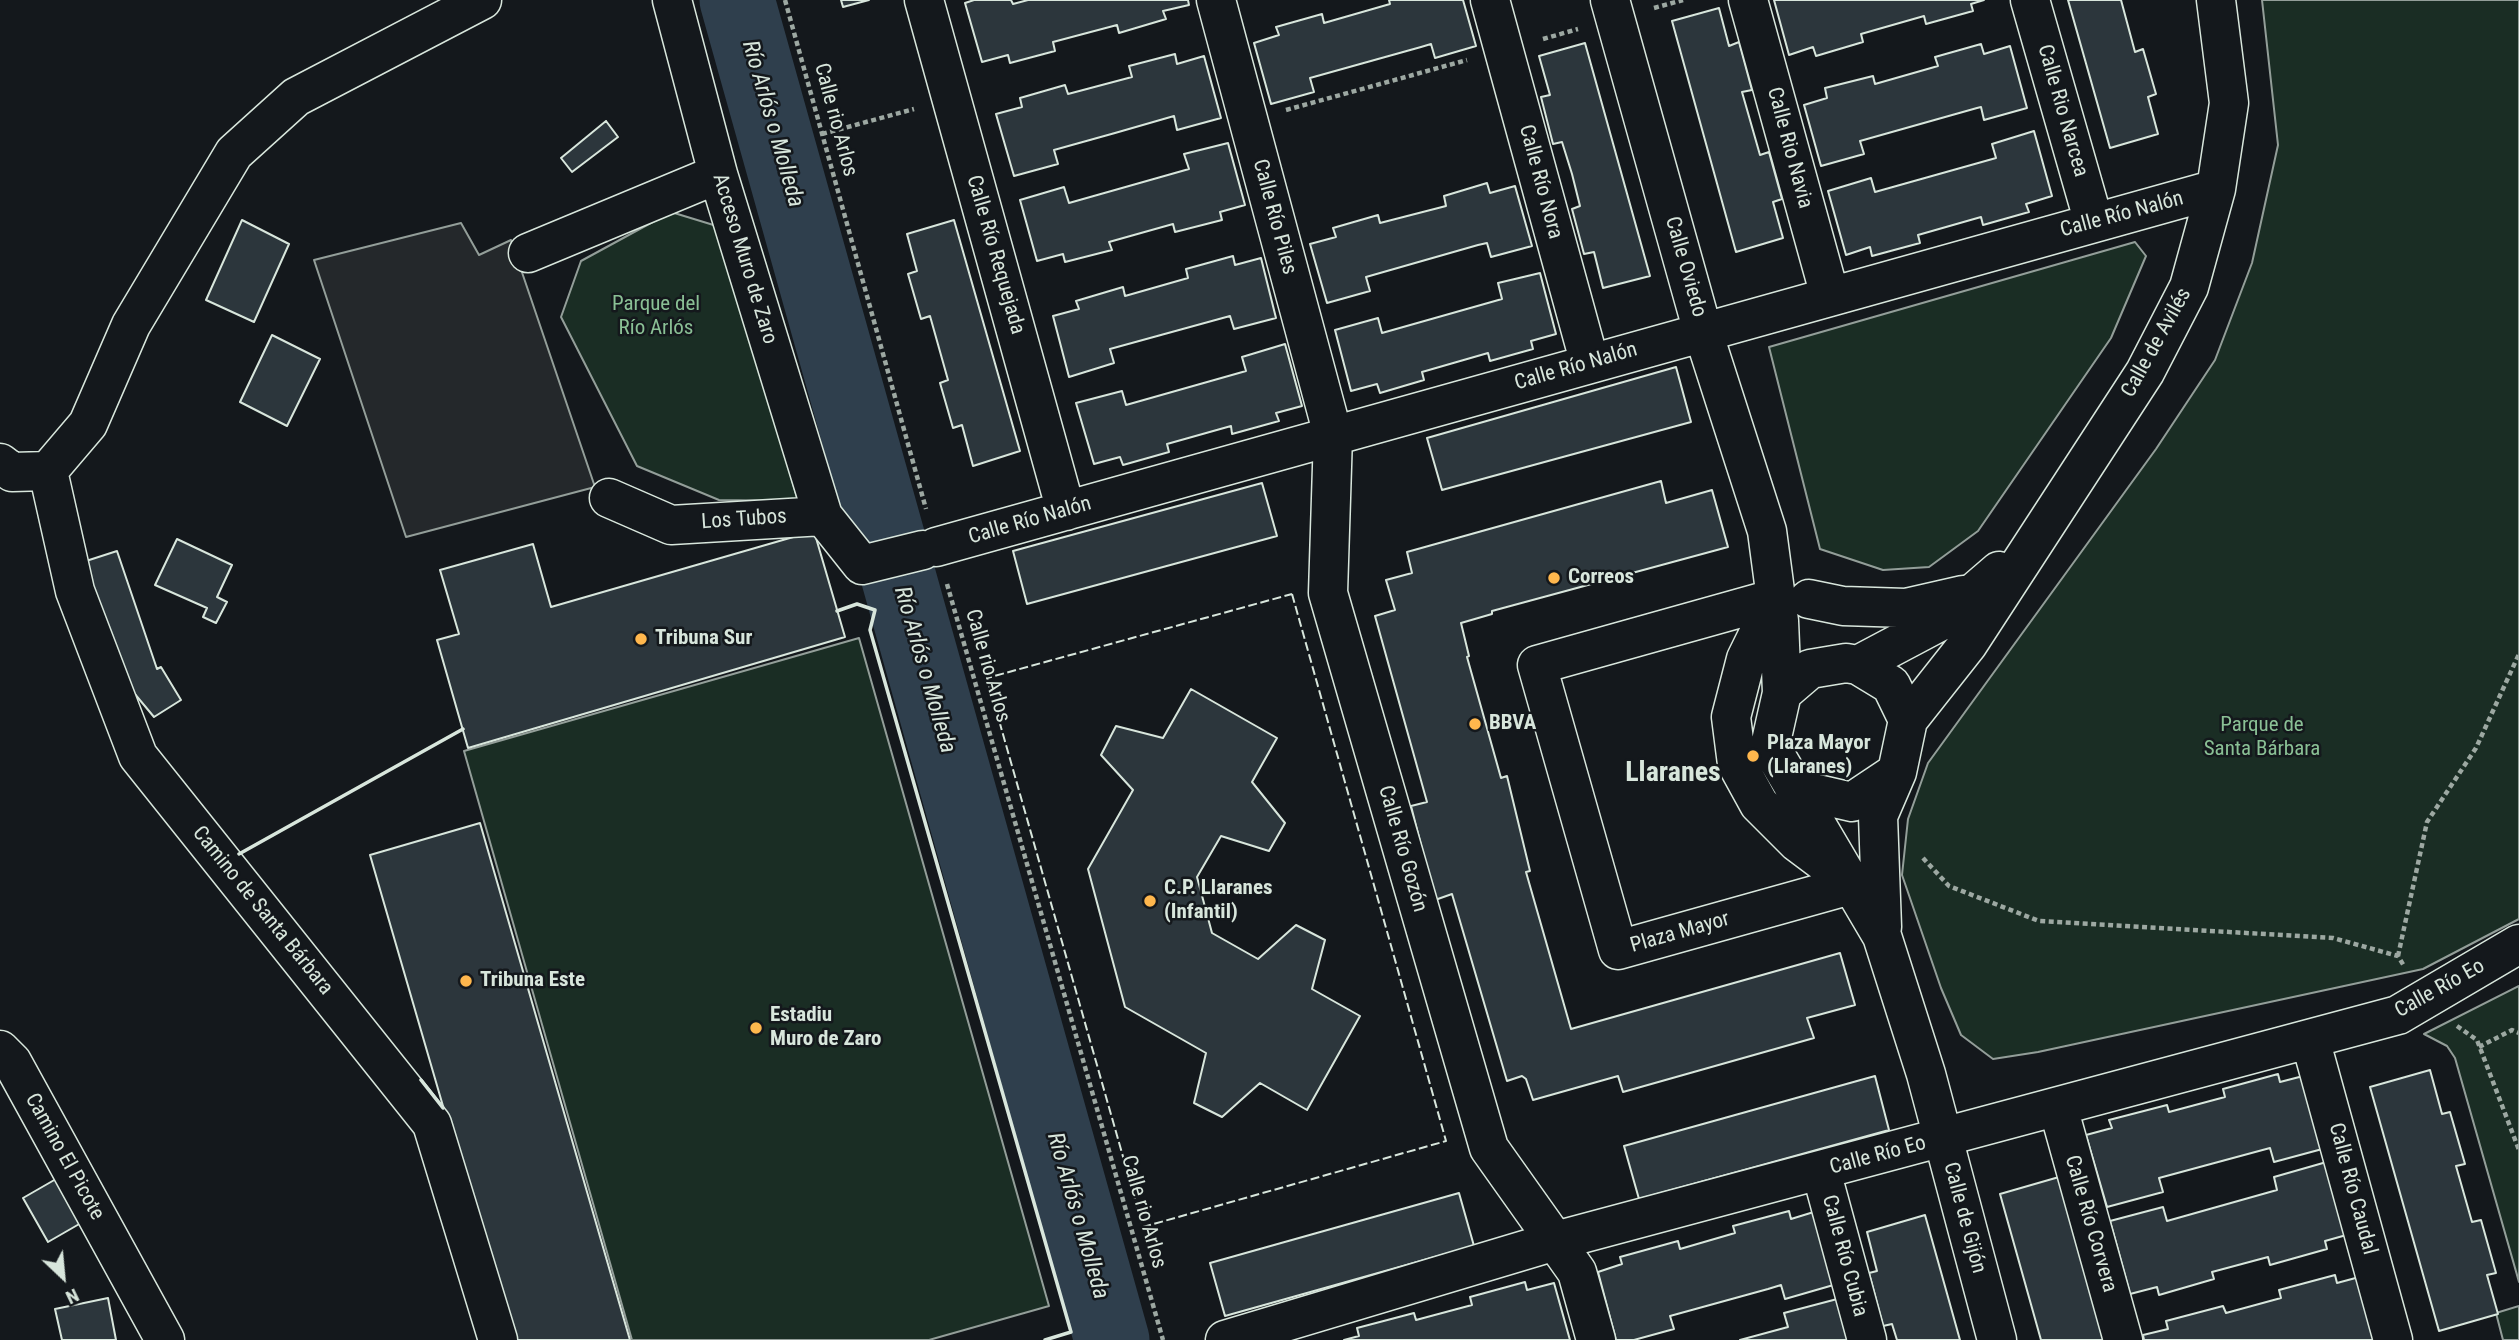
<!DOCTYPE html>
<html>
<head>
<meta charset="utf-8">
<style>
  body { margin:0 }
  #map { position:relative; width:2519px; height:1340px; overflow:hidden; background:#14181c; font-family:"Roboto Condensed",sans-serif }
  canvas { display:block }
  .north { position:absolute; left:28px; top:1242px; width:70px; height:70px; -webkit-text-stroke:5px #14181c; paint-order:stroke; rotate:154deg; font-size:19px; font-weight:700; line-height:28px; text-align:center; color:#d8e6dc }
  .north::after { content:''; display:block; margin:auto; width:24px; height:32px; background:#d8e6dc; clip-path:polygon(50% 0,100% 100%,50% 72%,0 100%) }
</style>
</head>
<body>
<div id="map">
<canvas width="2519" height="1340"></canvas>
<div class="north">N</div>
</div>
<script>
const ctx = document.querySelector('canvas').getContext('2d');
ctx.lineJoin = 'round';
function fillPath(path, color) {
  ctx.fillStyle = color;
  ctx.fill(path, 'evenodd');
}
function toPath(rows) {
  const path = new Path2D();
  for (const r of rows) {
    path.moveTo(r[0], r[1]);
    for (let i = 2; i < r.length; i += 2) path.lineTo(r[i], r[i + 1]);
  }
  return path;
}
function strokePath(path, color, width, dash) {
  ctx.strokeStyle = color;
  ctx.lineWidth = width;
  ctx.lineCap = dash ? 'butt' : 'round';
  ctx.setLineDash(dash || []);
  ctx.stroke(path);
}
function write(font, color, halo, rows, align = 'center') {
  ctx.font = font + ' "Roboto Condensed",sans-serif';
  ctx.lineWidth = 5;
  ctx.setLineDash([]);
  ctx.textBaseline = 'middle';
  ctx.strokeStyle = halo;
  ctx.fillStyle = color;
  for (const [text, x, y, turn = 0] of rows) {
    ctx.save();
    ctx.translate(x, y);
    ctx.rotate((+turn || 0) * Math.PI / 180);
    ctx.textAlign = isNaN(turn) ? turn : align;
    if (halo) ctx.strokeText(text, 0, 0);
    ctx.fillText(text, 0, 0);
    ctx.restore();
  }
}
const green = toPath([
  [2262,0,2519,0,2519,919,2423,969,2038,1052,1993,1059,1961,1035,1941,988,1902,875,1908,819,1928,763,2156,449,2215,360,2252,263,2278,145,2262,0],
  [671,212,720,227,798,501,719,500,637,466,561,317,581,261,671,212],
  [2135,242,2146,256,2111,338,1978,531,1929,567,1883,570,1820,549,1769,347,2135,242],
  [859,638,1049,1306,929,1340,632,1340,464,751,859,638],
  [2519,986,2519,1282,2455,1058,2447,1046,2424,1034,2519,986],
  [2519,1306,2519,1340,2503,1340,2496,1313,2519,1306]
]);
fillPath(green, '#1a2d24');
strokePath(green, '#939e99', 2);
const parking = toPath([
  [461,223,479,255,511,240,595,487,406,537,314,260,461,223]
]);
fillPath(parking, '#24282b');
strokePath(parking, '#939e99', 2);
strokePath(toPath([
  [737,0,1112,1340]
]), '#2f3f4d', 75);
const building = toPath([
  [841,0,869,0,843,7,841,0],
  [974,0,1011,0,1013,4,1028,0,1188,0,1189,5,1163,11,1166,19,1119,33,1117,25,1053,42,1055,51,1010,63,1008,55,982,62,965,3,974,0],
  [1389,0,1463,0,1476,46,1435,58,1431,44,1421,47,1310,78,1314,92,1271,104,1254,43,1279,35,1276,27,1322,14,1324,23,1390,4,1389,0],
  [1774,0,1984,0,1971,4,1973,11,1926,24,1924,16,1861,34,1863,42,1816,56,1813,47,1789,55,1774,0],
  [2068,0,2121,0,2135,52,2143,49,2156,94,2148,97,2158,134,2110,148,2068,0],
  [1719,8,1729,46,1739,42,1752,90,1742,92,1760,155,1769,152,1782,199,1773,202,1783,238,1736,252,1672,21,1719,8],
  [1585,43,1650,276,1603,288,1594,252,1584,254,1572,209,1580,206,1572,174,1562,142,1553,144,1541,97,1550,95,1539,56,1585,43],
  [1981,44,1984,54,2010,46,2027,108,1984,120,1981,107,1977,108,1860,141,1864,154,1821,166,1804,105,1827,98,1825,88,1873,76,1875,84,1938,66,1935,57,1981,44],
  [1175,54,1177,64,1204,56,1221,118,1177,130,1174,116,1115,133,1054,150,1058,164,1014,176,996,114,1022,107,1020,98,1065,85,1068,94,1132,77,1129,66,1175,54],
  [606,121,618,137,572,172,561,158,606,121],
  [2034,131,2052,196,2026,204,2029,212,1983,225,1981,217,1918,235,1920,243,1872,256,1870,247,1846,255,1828,191,1871,178,1875,192,1996,158,1992,144,2034,131],
  [1228,143,1245,205,1220,212,1222,220,1175,232,1173,224,1109,242,1112,250,1065,262,1063,254,1037,261,1020,200,1064,187,1069,203,1189,169,1184,154,1228,143],
  [1487,183,1490,193,1515,186,1532,246,1491,257,1487,243,1478,245,1366,277,1370,291,1327,303,1310,244,1336,237,1333,228,1378,215,1380,223,1446,206,1444,196,1487,183],
  [242,220,289,244,254,322,206,300,242,220],
  [954,220,1020,451,973,466,962,425,953,428,940,383,948,380,930,316,921,319,908,274,917,271,907,234,954,220],
  [1233,256,1235,265,1261,258,1276,318,1234,329,1230,316,1110,349,1114,363,1069,377,1053,316,1079,309,1076,301,1123,287,1125,296,1188,278,1186,269,1233,256],
  [1540,273,1556,334,1531,341,1533,349,1490,361,1488,353,1422,372,1424,380,1380,393,1377,384,1351,391,1335,330,1378,318,1382,333,1502,299,1498,283,1540,273],
  [272,335,320,359,287,426,240,402,272,335],
  [1285,344,1302,406,1276,413,1279,421,1232,434,1231,426,1167,444,1169,452,1123,465,1120,457,1094,464,1076,403,1122,391,1126,405,1246,371,1242,357,1285,344],
  [1676,367,1691,422,1442,490,1427,438,1676,367],
  [1661,481,1666,503,1712,490,1728,547,1492,611,1492,614,1461,623,1469,656,1467,657,1501,778,1507,776,1530,871,1526,872,1571,1029,1840,953,1855,1005,1807,1018,1814,1038,1623,1092,1618,1076,1533,1100,1526,1079,1522,1076,1507,1081,1452,894,1435,900,1411,806,1427,802,1375,616,1395,610,1386,580,1412,573,1407,552,1661,481],
  [1262,483,1277,536,1027,604,1013,551,1262,483],
  [814,531,845,637,468,748,437,640,459,634,440,570,533,544,551,607,814,531],
  [177,539,232,565,217,597,227,602,216,623,203,617,207,608,155,585,177,539],
  [117,551,157,669,161,667,181,700,154,717,124,681,83,562,117,551],
  [1191,689,1277,738,1252,782,1285,823,1269,851,1221,836,1197,877,1212,933,1258,959,1296,925,1325,940,1312,989,1360,1016,1307,1110,1260,1083,1222,1117,1194,1103,1206,1053,1125,1007,1088,869,1133,790,1101,755,1116,726,1163,738,1191,689],
  [480,823,630,1340,511,1340,370,855,480,823],
  [2430,1070,2442,1114,2450,1112,2465,1164,2456,1166,2472,1222,2481,1220,2496,1273,2487,1275,2498,1314,2439,1331,2370,1087,2430,1070],
  [2278,1074,2280,1082,2307,1075,2326,1148,2274,1162,2270,1148,2159,1178,2163,1192,2107,1207,2086,1135,2112,1128,2109,1120,2167,1105,2169,1112,2225,1097,2223,1089,2278,1074],
  [1875,1076,1889,1130,1639,1199,1624,1146,1875,1076],
  [2330,1161,2350,1234,2325,1241,2327,1249,2270,1265,2268,1257,2212,1272,2214,1279,2159,1295,2157,1287,2130,1294,2110,1221,2163,1207,2167,1221,2277,1190,2274,1177,2330,1161],
  [2059,1177,2114,1340,2041,1340,2000,1194,2059,1177],
  [56,1179,81,1223,48,1242,23,1198,56,1179],
  [1459,1193,1474,1246,1225,1316,1210,1263,1459,1193],
  [1789,1211,1791,1219,1817,1211,1837,1284,1785,1299,1781,1285,1768,1289,1670,1316,1674,1329,1634,1340,1616,1340,1598,1272,1622,1264,1620,1257,1678,1241,1680,1249,1735,1233,1733,1226,1789,1211],
  [1925,1215,1941,1272,1960,1340,1897,1340,1892,1324,1883,1326,1869,1273,1877,1271,1867,1232,1925,1215],
  [2335,1275,2337,1283,2363,1276,2381,1340,2144,1340,2143,1335,2168,1329,2166,1321,2223,1306,2226,1313,2281,1298,2279,1290,2335,1275],
  [1525,1282,1527,1290,1554,1283,1570,1340,1344,1340,1359,1336,1357,1328,1414,1313,1416,1320,1472,1305,1470,1297,1525,1282],
  [108,1298,116,1340,62,1340,55,1309,108,1298],
  [1841,1298,1852,1340,1740,1340,1788,1327,1784,1313,1841,1298]
]);
fillPath(building, '#2c363c');
strokePath(building, '#d8e6dc', 2);
const minor = toPath([
  [672,0,718,174,823,516,862,565,923,550],
  [924,0,1066,511],
  [1216,0,1333,435,1328,593,1489,1148,1577,1272,1596,1340],
  [1490,0,1590,364],
  [1610,0,1703,332,1767,531,1779,621,1782,693,1770,746,1882,936,1926,1074,1997,1340],
  [1748,0,1830,296],
  [2030,0,2094,223],
  [528,253,718,174],
  [0,463,12,472,48,471,88,424,131,325,234,153,296,97,482,0],
  [48,471,75,591,138,756,432,1124,498,1340],
  [609,498,671,525,823,516],
  [936,547,2216,189],
  [1776,598,1537,665,1618,950,1854,884],
  [1776,598,1746,659,1731,717,1737,764,1759,804,1797,842,1841,875],
  [1809,599,1843,606,1906,608,1963,595],
  [1858,665,1941,621,1999,571],
  [1782,693,1810,669,1846,663,1858,665,1891,685,1908,720,1897,772,1878,816,1882,927],
  [1908,720,1968,644,2145,372,2189,287,2216,189,2229,103,2216,0],
  [1800,790,1852,802,1897,772],
  [2310,1039,2393,1340],
  [0,1050,12,1062,165,1340],
  [2058,1107,2123,1340],
  [1821,1171,1867,1340],
  [1225,1340,1555,1241,2398,1015,2519,944]
]);
strokePath(minor, '#d8e6dc', 41);
strokePath(toPath([
  [785,0,926,509],
  [1654,8,1683,0],
  [1543,39,1578,29],
  [1286,110,1467,60],
  [822,134,914,109],
  [947,584,1163,1340],
  [1923,858,1949,886,2039,921,2333,938,2398,956,2404,966],
  [2398,956,2427,822,2476,748,2519,654],
  [2457,1026,2477,1040,2519,1150],
  [2479,1047,2512,1030,2519,1033]
]), '#9da8a2', 4.5, [5, 3.5]);
strokePath(minor, '#14181c', 38);
strokePath(toPath([
  [1292,594,1446,1141,1143,1227,987,678,1292,594]
]), '#d8e6dc', 2, [9, 3.5]);
strokePath(toPath([
  [837,611,857,604,875,610,870,630,1071,1332,1045,1340],
  [239,854,463,729],
  [421,1080,443,1108]
]), '#d8e6dc', 3.5);
for (const [x, y, r, color] of [
  [1554,578,7,"#ffb74d"],
  [641,639,7,"#ffb74d"],
  [1475,724,7,"#ffb74d"],
  [1753,756,7,"#ffb74d"],
  [1150,901,7,"#ffb74d"],
  [466,981,7,"#ffb74d"],
  [756,1028,7,"#ffb74d"]
]) {
  const dot = new Path2D();
  dot.arc(x, y, r, 0, 2 * Math.PI);
  ctx.fillStyle = color;
  ctx.fill(dot);
  strokePath(dot, '#14181c', 2.5);
}
write('21px', '#d8e6dc', '#14181c', [
  ["Calle Rio Narcea",2062,111,74],
  ["Calle rio Arlos",835,120,75],
  ["Calle Rio Navia",1789,148,75],
  ["Calle Río Nora",1540,182,75],
  ["Calle Río Nalón",2122,215,-15],
  ["Calle Río Piles",1274,217,75],
  ["Calle Río Requejada",995,255,74],
  ["Acceso Muro de Zaro",744,259,73],
  ["Calle Oviedo",1685,267,74],
  ["Calle de Avilés",2157,343,-61],
  ["Calle Río Nalón",1576,367,-16],
  ["Los Tubos",744,520,-4],
  ["Calle Río Nalón",1030,521,-16],
  ["Calle rio Arlos",987,666,74],
  ["Calle Río Gozón",1402,849,74],
  ["Camino de Santa Bárbara",262,911,51],
  ["Plaza Mayor",1680,933,-16],
  ["Calle Río Eo",2440,989,-29],
  ["Calle Río Eo",1878,1156,-15],
  ["Camino El Picote",64,1157,61],
  ["Calle Río Caudal",2352,1189,75],
  ["Calle rio Arlos",1143,1212,74],
  ["Calle de Gijón",1964,1218,75],
  ["Calle Río Corvera",2090,1224,74],
  ["Calle Río Cubia",1844,1256,75]
]);
write('21px', '#8ac095', '#14181c', [
  ["Parque del",656,305],
  ["Río Arlós",656,329],
  ["Parque de",2262,726],
  ["Santa Bárbara",2262,750]
]);
write('bold 21px', '#d8e6dc', '#14181c', [
  ["Correos",1568,578],
  ["Tribuna Sur",655,639],
  ["BBVA",1489,724],
  ["Plaza Mayor",1767,744],
  ["(Llaranes)",1767,768],
  ["C.P. Llaranes",1164,889],
  ["(Infantil)",1164,913],
  ["Tribuna Este",480,981],
  ["Estadiu",770,1016],
  ["Muro de Zaro",770,1040]
], 'left');
write('italic 23px', '#d8e6dc', '#14181c', [
  ["Río Arlós o Molleda",772,124,74],
  ["Río Arlós o Molleda",924,670,74],
  ["Río Arlós o Molleda",1077,1216,74]
]);
write('bold 28px', '#d8e6dc', '#14181c', [
  ["Llaranes",1673,774]
]);
</script>
</body>
</html>
